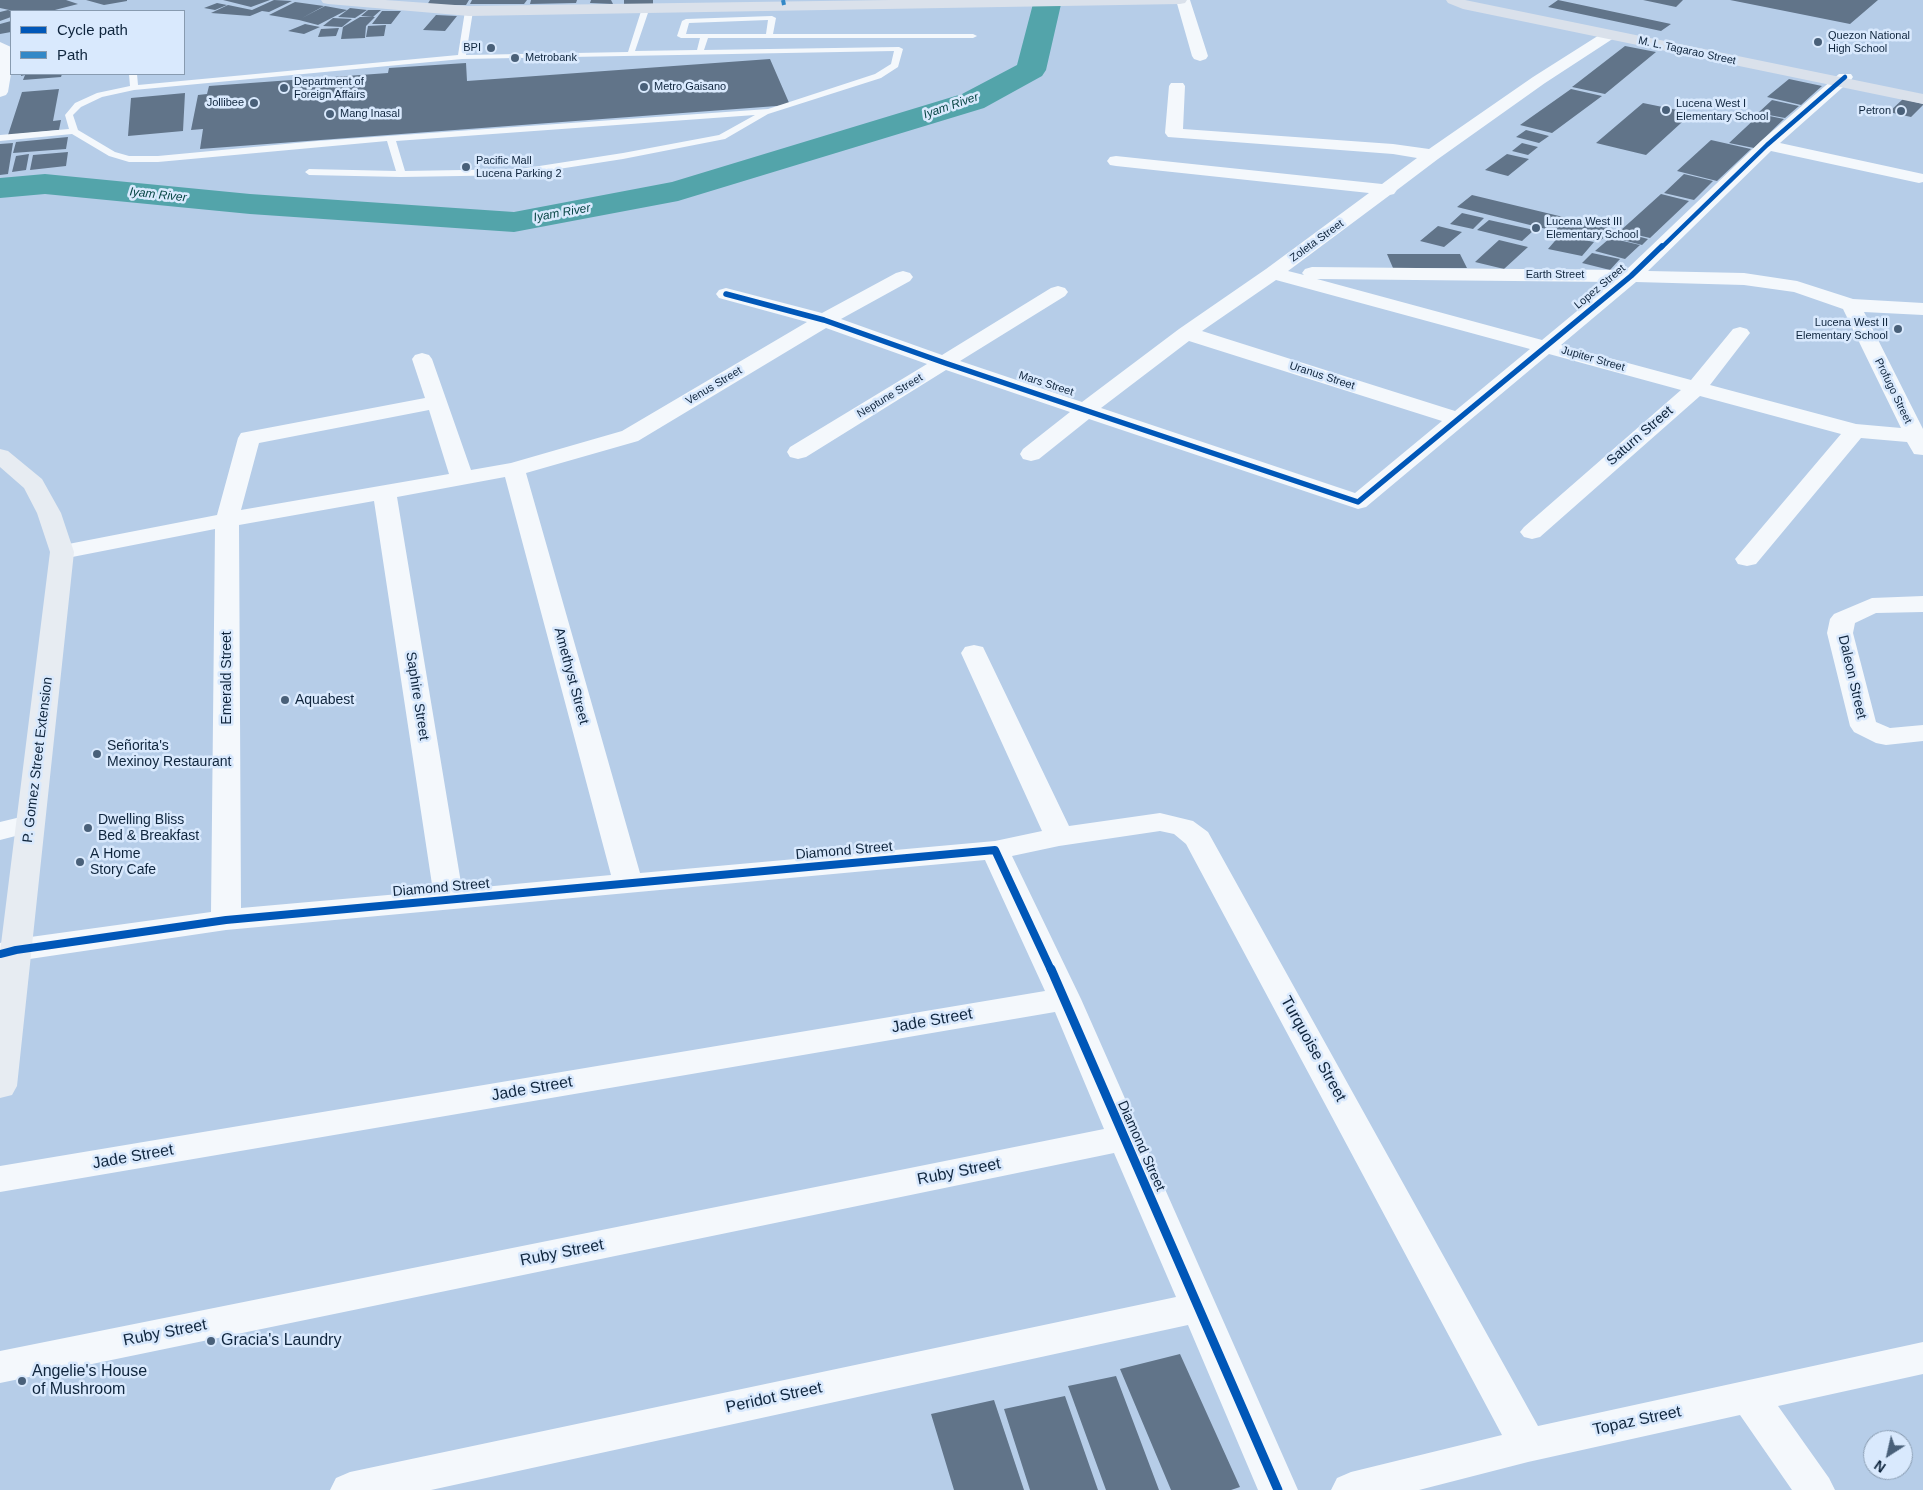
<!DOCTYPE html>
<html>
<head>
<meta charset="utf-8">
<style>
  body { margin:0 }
  #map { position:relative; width:1923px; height:1490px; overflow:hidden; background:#b6cde8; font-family:Helvetica,sans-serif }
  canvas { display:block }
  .legend { position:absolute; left:10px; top:10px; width:175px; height:65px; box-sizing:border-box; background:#d9e9fd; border:1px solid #889bb0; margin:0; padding:6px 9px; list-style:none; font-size:15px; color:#0f253d }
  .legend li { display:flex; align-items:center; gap:10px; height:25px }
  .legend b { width:25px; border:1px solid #889bb0 }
  .north { position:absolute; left:1863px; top:1430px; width:50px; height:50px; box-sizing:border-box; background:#d9e9fd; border:1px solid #889bb0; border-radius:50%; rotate:215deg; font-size:14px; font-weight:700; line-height:20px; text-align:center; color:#0f253d }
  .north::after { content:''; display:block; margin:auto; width:18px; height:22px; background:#496079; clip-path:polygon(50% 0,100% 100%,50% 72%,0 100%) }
</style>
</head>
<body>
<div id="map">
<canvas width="1923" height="1490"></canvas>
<ul class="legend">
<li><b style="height:6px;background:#0057b8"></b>Cycle path</li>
<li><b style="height:6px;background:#3388c7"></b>Path</li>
</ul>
<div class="north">N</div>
</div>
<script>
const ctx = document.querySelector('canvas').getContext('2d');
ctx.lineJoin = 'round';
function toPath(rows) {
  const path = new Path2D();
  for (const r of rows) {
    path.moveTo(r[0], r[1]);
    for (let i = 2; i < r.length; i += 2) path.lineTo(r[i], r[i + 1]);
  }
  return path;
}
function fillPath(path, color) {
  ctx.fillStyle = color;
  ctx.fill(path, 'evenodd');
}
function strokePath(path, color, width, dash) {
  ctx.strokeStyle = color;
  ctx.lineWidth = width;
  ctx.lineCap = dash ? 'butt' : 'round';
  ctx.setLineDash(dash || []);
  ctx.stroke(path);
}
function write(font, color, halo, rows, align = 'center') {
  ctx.font = font + ' Helvetica,sans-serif';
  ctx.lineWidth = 5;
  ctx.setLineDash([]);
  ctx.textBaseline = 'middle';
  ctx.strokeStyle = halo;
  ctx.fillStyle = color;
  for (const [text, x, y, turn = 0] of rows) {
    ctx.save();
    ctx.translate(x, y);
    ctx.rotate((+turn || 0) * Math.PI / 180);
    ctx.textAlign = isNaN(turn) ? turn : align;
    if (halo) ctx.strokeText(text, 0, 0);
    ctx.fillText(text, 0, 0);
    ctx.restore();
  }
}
fillPath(toPath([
  [1034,0,1062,0,1046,70,1042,76,984,108,678,201,514,232,250,214,45,194,0,198,0,178,45,174,250,194,514,212,672,182,962,94,1017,65,1034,0]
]), '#53a4aa');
fillPath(toPath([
  [0,0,66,0,78,4,51,11,14,11,0,8],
  [86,0,127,0,127,1,104,5],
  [223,0,270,0,251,7],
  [274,0,292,1,269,12,262,11,250,16,211,13,228,5,252,10],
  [430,0,469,0,466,5,427,5],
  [472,0,527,0,524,4,470,4],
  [531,0,577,0,576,3,530,4],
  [591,0,611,0,613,4,590,3],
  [624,0,653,0,653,4,624,5],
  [1558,0,1671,24,1661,31,1548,7],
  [1643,0,1683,0,1676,7],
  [1730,0,1878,0,1850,24],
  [295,2,324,6,302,18,325,6,347,10,318,25,299,20,269,15],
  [217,3,227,5,215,10,204,8],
  [350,8,367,10,355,18,338,17],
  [8,10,11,11,11,17,0,21,0,12],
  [368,10,381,10,373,17,361,16],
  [382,11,401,11,391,24,372,24],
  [436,15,457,16,445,31,423,30],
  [360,17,375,17,366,26,365,38,341,39,343,27],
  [333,18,352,19,342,27,323,26],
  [11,21,11,32,0,34,0,24],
  [305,24,320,27,304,34,288,31],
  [386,25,384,36,366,37,368,26],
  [339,28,336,36,318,37,321,29],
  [1625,46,1656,52,1605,94,1572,87],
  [770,59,790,105,200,149,203,129,191,130,198,95,207,94,209,86,388,73,389,68,466,63,467,81],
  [21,74,62,74,61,77,23,80,25,75,21,76],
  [1789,79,1822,86,1801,105,1767,97],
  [59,89,53,121,61,120,59,130,8,135,22,92],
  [1571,89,1602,96,1552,133,1520,125],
  [185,93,183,131,128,136,131,98],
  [1903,99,1923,104,1923,105,1911,117,1889,112],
  [1772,100,1799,106,1785,118,1758,113],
  [1643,103,1692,113,1646,155,1596,143],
  [1760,114,1784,119,1754,148,1729,143],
  [1526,130,1549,136,1539,143,1516,137],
  [68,137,66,149,13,153,16,142],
  [1711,140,1751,149,1717,181,1677,171],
  [13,143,8,174,0,175,0,144],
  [1522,143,1538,147,1528,155,1512,151],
  [68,152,66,166,30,170,33,155],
  [29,154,26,170,12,172,16,156],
  [1507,154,1529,159,1508,176,1485,170],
  [1684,174,1713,181,1694,200,1664,193],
  [1661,194,1689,201,1650,238,1620,231],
  [1472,195,1613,229,1599,242,1457,207],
  [1462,213,1484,218,1473,229,1450,224],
  [1489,220,1534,230,1522,241,1477,230],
  [1438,226,1462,232,1444,247,1420,241],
  [1618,231,1648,239,1642,245,1611,237],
  [1560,235,1594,242,1582,256,1548,249],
  [1610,238,1640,245,1625,259,1595,251],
  [1499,240,1528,247,1504,269,1475,262],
  [1592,253,1620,259,1610,270,1582,263],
  [1387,254,1460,254,1467,268,1393,268],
  [1180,1354,1240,1487,1231,1490,1171,1490,1120,1369],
  [1116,1376,1159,1490,1106,1490,1068,1386],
  [1065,1396,1098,1490,1030,1490,1004,1409],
  [994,1400,1024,1490,954,1490,931,1414]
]), '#617489');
fillPath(toPath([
  [643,5,650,7,635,51,697,50,700,38,681,38,677,36,682,21,686,19,772,16,776,18,773,34,973,34,977,36,973,38,708,38,704,50,899,47,903,49,898,67,881,78,768,114,725,139,623,159,520,175,401,177,309,175,305,172,309,169,396,171,387,141,158,162,129,162,109,156,72,134,0,141,0,135,69,129,65,115,75,103,97,93,130,86,129,74,137,74,138,85,458,55,465,11,469,9,473,11,466,55,628,52,643,5],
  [768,20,766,34,686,34,689,23,768,20],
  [894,51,891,64,875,74,768,109,317,141,158,156,129,156,115,152,78,130,73,115,81,107,102,97,134,90,462,59,894,51],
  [755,115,719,135,623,153,520,169,405,171,396,141,755,115]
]), '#f4f8fc');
fillPath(toPath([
  [1176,0,1190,0,1208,56,1206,59,1200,61,1194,59,1192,56,1176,0],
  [1609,30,1614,32,1617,35,1614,38,1545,83,1438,159,1397,190,1394,194,1390,195,1288,271,1304,275,1302,273,1305,269,1312,267,1626,270,1761,141,1839,74,1851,74,1853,77,1851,80,1780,143,1923,174,1923,182,1919,183,1771,151,1648,271,1744,273,1797,281,1853,299,1923,303,1923,315,1864,312,1923,429,1923,455,1914,454,1907,442,1861,438,1756,564,1747,566,1738,564,1735,559,1841,434,1700,396,1540,537,1532,539,1524,537,1520,532,1524,527,1681,390,1549,354,1366,507,1358,509,1089,419,1039,459,1031,461,1023,459,1020,454,1023,449,1070,412,946,370,806,457,798,459,790,457,787,452,790,447,927,364,826,328,638,441,526,473,640,873,995,841,1042,831,961,653,965,647,974,645,983,647,1069,826,1160,813,1193,821,1208,832,1538,1426,1923,1342,1923,1374,1778,1406,1829,1478,1835,1490,1792,1490,1740,1415,1528,1462,1419,1490,1331,1490,1337,1478,1351,1472,1502,1435,1186,844,1174,834,1160,831,1059,846,1012,856,1081,999,1298,1490,1258,1490,1188,1325,431,1490,330,1490,336,1478,350,1472,1176,1297,1114,1153,0,1383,0,1351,1104,1129,1055,1012,0,1192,0,1166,1045,991,985,860,226,930,16,961,0,965,0,943,16,939,211,912,215,529,62,559,53,557,50,552,53,547,217,515,238,438,241,433,425,398,412,359,415,355,422,353,429,355,432,359,471,470,511,463,622,431,807,322,719,298,716,294,719,290,726,288,822,313,896,273,903,271,910,273,913,277,910,281,841,319,942,355,1051,288,1058,286,1065,288,1068,292,1065,296,960,361,1082,402,1179,329,1266,269,1369,193,1116,166,1110,165,1107,161,1110,157,1116,156,1382,184,1417,158,1393,154,1168,137,1165,133,1169,86,1171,83,1183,83,1185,86,1183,129,1393,144,1429,149,1533,77,1604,32,1609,30],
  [1317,279,1612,282,1542,340,1317,279],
  [1276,280,1530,349,1455,411,1202,331,1276,280],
  [1636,282,1744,285,1794,292,1843,309,1901,428,1856,424,1710,385,1750,333,1747,329,1740,327,1733,329,1691,380,1561,345,1636,282],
  [1189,341,1442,421,1355,493,1101,408,1189,341],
  [429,410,449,474,241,510,259,443,429,410],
  [505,477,611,875,462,889,397,497,505,477],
  [374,501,433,891,241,908,239,525,374,501],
  [0,42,11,47,11,74,8,92,6,95,0,97,0,42],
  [1923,596,1923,612,1876,613,1855,623,1853,633,1876,722,1890,728,1923,725,1923,741,1886,745,1876,743,1854,732,1850,726,1827,633,1830,619,1834,614,1872,598,1923,596],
  [29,815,39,818,43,824,39,830,0,840,0,822,29,815]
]), '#f4f8fc');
fillPath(toPath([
  [0,449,8,451,42,479,61,513,74,552,17,1086,12,1095,0,1098,0,952,50,552,37,513,24,488,0,467,0,449]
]), '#e7ecf2');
fillPath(toPath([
  [321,0,385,0,469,6,891,0,1187,0,1185,3,1180,4,469,16,328,4,323,3,321,0],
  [1446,0,1465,0,1923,94,1923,104,1463,9,1448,3,1446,0]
]), '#dae1eb');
strokePath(toPath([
  [783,0,784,5]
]), '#3388c7', 4, [8, 4]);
strokePath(toPath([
  [1661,248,1767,145,1845,77]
]), '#0057b8', 4.5);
strokePath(toPath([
  [726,294,824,320,945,363,1358,502,1631,276,1662,246]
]), '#0057b8', 5.5);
strokePath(toPath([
  [0,954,16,950,226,920,995,850,1051,970]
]), '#0057b8', 8);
strokePath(toPath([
  [1051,969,1278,1490]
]), '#0057b8', 9);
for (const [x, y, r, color] of [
  [1818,42,5,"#496079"],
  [491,48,5,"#496079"],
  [515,58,5,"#496079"],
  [644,87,5,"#496079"],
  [284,88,5,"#496079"],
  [254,103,5,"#496079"],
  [1666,110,5,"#496079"],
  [1901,111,5,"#496079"],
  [330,114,5,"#496079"],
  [466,167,5,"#496079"],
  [1536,228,5,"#496079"],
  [1898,329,5,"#496079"],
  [285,700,5,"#496079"],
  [97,754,5,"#496079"],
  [88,828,5,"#496079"],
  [80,862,5,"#496079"],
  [211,1341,5,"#496079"],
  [22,1381,5,"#496079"]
]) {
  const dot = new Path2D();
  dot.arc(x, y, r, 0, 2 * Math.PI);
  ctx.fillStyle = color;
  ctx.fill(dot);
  strokePath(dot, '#d9e9fd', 2);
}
write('11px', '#0f253d', '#d9e9fd', [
  ["Quezon National",1828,36],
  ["High School",1828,49],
  ["BPI",481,48,"right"],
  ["Metrobank",525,58],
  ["Department of",294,82],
  ["Foreign Affairs",294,95],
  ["Metro Gaisano",654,87],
  ["Jollibee",244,103,"right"],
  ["Lucena West I",1676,104],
  ["Elementary School",1676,117],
  ["Petron",1891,111,"right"],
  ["Mang Inasal",340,114],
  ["Pacific Mall",476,161],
  ["Lucena Parking 2",476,174],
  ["Lucena West III",1546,222],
  ["Elementary School",1546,235],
  ["Lucena West II",1888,323,"right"],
  ["Elementary School",1888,336,"right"]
], 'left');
write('11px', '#0f253d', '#d9e9fd', [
  ["M. L. Tagarao Street",1687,51,12],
  ["Zoleta Street",1317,241,-36],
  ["Earth Street",1555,275],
  ["Lopez Street",1600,287,-40],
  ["Jupiter Street",1593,359,16],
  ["Uranus Street",1322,376,18],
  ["Mars Street",1046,384,18],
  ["Venus Street",714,386,-31],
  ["Profugo Street",1893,391,64],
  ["Neptune Street",890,396,-31]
]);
write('italic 12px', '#084645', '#d9e9fd', [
  ["Iyam River",951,106,-19],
  ["Iyam River",158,195,6],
  ["Iyam River",562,213,-10]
]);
write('14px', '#0f253d', '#d9e9fd', [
  ["Saturn Street",1640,436,-41],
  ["Amethyst Street",571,676,75],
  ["Daleon Street",1852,677,77],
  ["Emerald Street",227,678,-90],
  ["Saphire Street",417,696,81],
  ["P. Gomez Street Extension",38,760,-83],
  ["Diamond Street",844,851,-5],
  ["Diamond Street",441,888,-5],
  ["Diamond Street",1141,1146,66]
]);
write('14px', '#0f253d', '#d9e9fd', [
  ["Aquabest",295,700],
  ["Señorita's",107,746],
  ["Mexinoy Restaurant",107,762],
  ["Dwelling Bliss",98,820],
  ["Bed & Breakfast",98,836],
  ["A Home",90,854],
  ["Story Cafe",90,870]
], 'left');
write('16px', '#0f253d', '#d9e9fd', [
  ["Jade Street",932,1021,-10],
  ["Turquoise Street",1313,1049,61],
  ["Jade Street",532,1089,-10],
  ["Jade Street",133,1157,-10],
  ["Ruby Street",959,1172,-11],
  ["Ruby Street",562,1253,-11],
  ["Ruby Street",165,1333,-11],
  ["Peridot Street",774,1398,-12],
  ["Topaz Street",1637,1421,-12]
]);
write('16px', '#0f253d', '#d9e9fd', [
  ["Gracia's Laundry",221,1341],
  ["Angelie's House",32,1372],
  ["of Mushroom",32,1390]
], 'left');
</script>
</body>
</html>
